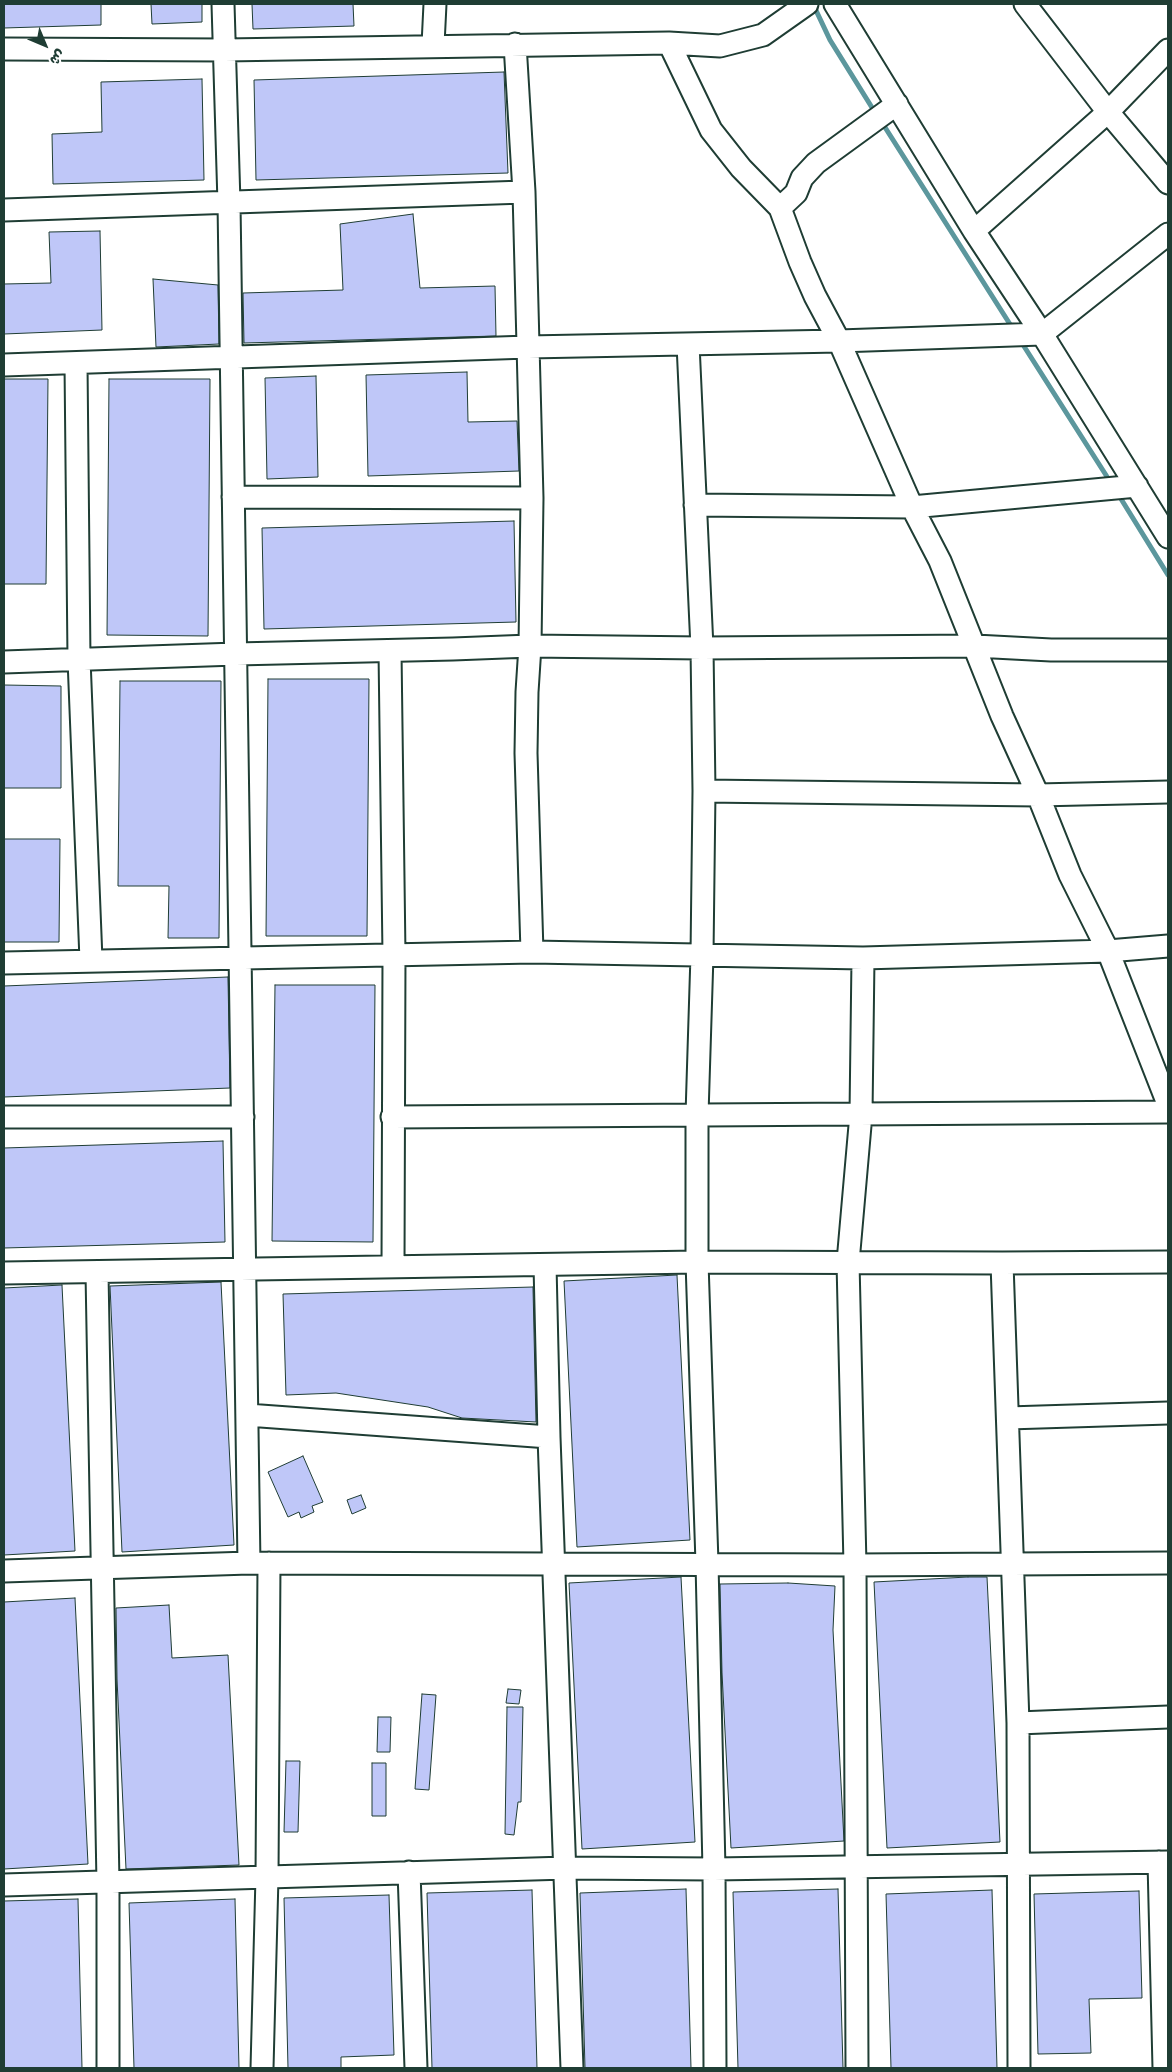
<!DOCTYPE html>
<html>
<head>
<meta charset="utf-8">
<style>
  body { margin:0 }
  #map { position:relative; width:1172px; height:2072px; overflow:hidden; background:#fff; font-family:"Gochi Hand","Playpen Sans Arabic",sans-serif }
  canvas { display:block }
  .frame { position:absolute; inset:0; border:5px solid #1f3d34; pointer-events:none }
  .north { position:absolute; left:20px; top:20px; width:50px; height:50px; -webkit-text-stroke:4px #fff; paint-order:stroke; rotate:135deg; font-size:14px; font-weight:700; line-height:20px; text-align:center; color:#1f3d34 }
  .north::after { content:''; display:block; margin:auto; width:18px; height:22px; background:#1f3d34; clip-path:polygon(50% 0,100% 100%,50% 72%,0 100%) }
</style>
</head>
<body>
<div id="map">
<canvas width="1172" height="2072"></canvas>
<div class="frame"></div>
<div class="north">ش</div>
</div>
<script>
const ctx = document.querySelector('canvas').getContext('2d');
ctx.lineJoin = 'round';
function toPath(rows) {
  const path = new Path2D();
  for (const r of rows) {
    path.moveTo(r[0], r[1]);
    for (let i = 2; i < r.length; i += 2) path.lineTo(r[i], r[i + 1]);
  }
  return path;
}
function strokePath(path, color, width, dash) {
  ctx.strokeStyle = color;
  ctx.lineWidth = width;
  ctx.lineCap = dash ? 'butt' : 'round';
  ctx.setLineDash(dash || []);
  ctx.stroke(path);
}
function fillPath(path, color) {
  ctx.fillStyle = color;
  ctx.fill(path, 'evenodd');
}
strokePath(toPath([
  [813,4,830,40,876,114],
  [881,121,1013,329],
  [1020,340,1111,483],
  [1118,494,1168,575]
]), '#5c979d', 5);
const building = toPath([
  [4,4,101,4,101,25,4,28,4,4],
  [151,4,202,4,202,22,152,24,151,4],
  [252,4,353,4,354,26,253,29,252,4],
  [504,72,508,173,256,180,254,80,504,72],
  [202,79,204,180,53,184,52,134,102,132,101,82,202,79],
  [413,214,420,288,495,286,496,336,244,343,243,293,343,290,340,224,413,214],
  [100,231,102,330,4,334,4,284,51,283,49,232,100,231],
  [153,279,218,285,219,344,156,347,153,279],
  [467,372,468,422,517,421,519,471,368,476,366,375,467,372],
  [316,376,318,477,267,479,265,378,316,376],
  [4,379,48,379,46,584,4,584,4,379],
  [109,379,210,379,208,636,107,635,109,379],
  [514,521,516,622,264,629,262,528,514,521],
  [268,679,369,679,367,936,266,936,268,679],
  [120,681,221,681,219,938,168,938,169,886,118,886,120,681],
  [4,685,61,686,61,788,4,788,4,685],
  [4,839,60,839,59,942,4,942,4,839],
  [228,977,230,1088,4,1097,4,986,228,977],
  [275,985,375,985,373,1242,272,1241,275,985],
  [223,1141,225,1242,4,1248,4,1148,223,1141],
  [677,1275,690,1540,577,1547,564,1281,677,1275],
  [221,1282,234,1545,122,1552,110,1286,221,1282],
  [62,1285,75,1551,4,1555,4,1288,62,1285],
  [533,1287,536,1422,462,1418,428,1407,336,1393,286,1395,283,1294,533,1287],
  [303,1456,323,1502,312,1506,314,1512,301,1518,299,1512,288,1517,268,1472,303,1456],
  [361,1495,366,1508,352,1514,347,1500,361,1495],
  [681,1577,695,1842,582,1849,569,1583,681,1577],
  [968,1577,987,1577,1000,1842,887,1848,874,1582,968,1577],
  [788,1583,835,1586,833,1630,844,1841,731,1848,722,1673,720,1584,788,1583],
  [75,1598,88,1864,4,1869,4,1602,75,1598],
  [169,1605,172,1658,228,1655,239,1865,126,1869,117,1679,116,1608,169,1605],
  [508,1689,521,1690,519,1704,506,1703,508,1689],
  [422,1694,436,1695,429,1790,415,1789,422,1694],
  [507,1707,523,1707,521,1802,518,1802,514,1835,505,1834,507,1707],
  [378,1717,391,1717,390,1752,377,1752,378,1717],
  [286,1761,300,1761,298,1832,284,1832,286,1761],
  [372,1763,386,1763,386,1816,372,1816,372,1763],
  [686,1889,691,2068,585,2068,580,1893,686,1889],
  [838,1889,843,2068,738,2068,733,1892,838,1889],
  [532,1890,537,2068,432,2068,427,1893,532,1890],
  [992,1890,997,2068,891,2068,886,1894,992,1890],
  [1139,1891,1142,1998,1089,1999,1091,2053,1038,2054,1034,1894,1139,1891],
  [389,1895,394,2055,341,2057,341,2068,288,2068,284,1898,389,1895],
  [78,1899,82,2068,4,2068,4,1901,78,1899],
  [235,1899,239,2068,134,2068,129,1903,235,1899]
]);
fillPath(building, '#bfc7f8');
strokePath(building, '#1f3d34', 1);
const minor = toPath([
  [223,4,229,203,249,1563],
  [835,4,974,231,1042,334,1168,537],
  [1025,4,1108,112,1168,183],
  [669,43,711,130,741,168,780,208,800,262,815,296,839,341,912,507,940,561,1002,716,1038,795,1070,875,1108,951,1168,1104],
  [515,44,524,192,532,498,530,646,527,692,526,753,532,952],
  [433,45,435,4],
  [4,49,225,50,669,43,720,46,763,35,807,4],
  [780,208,796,193,802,178,816,163,897,104],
  [4,210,524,192],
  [974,231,1108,112,1168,50],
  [688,344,702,648,704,791,702,955,697,1115,697,1262,707,1563,714,1869,715,2068],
  [76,364,79,659,91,960],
  [4,365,528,347,839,341,1042,334,1168,234],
  [233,497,532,498],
  [695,505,912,507,1137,486],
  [390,651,394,955,393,1266],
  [4,662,236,654,453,649,530,646,702,648,975,646,1051,650,1168,650],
  [704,791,1038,795,1168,792],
  [4,963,532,952,863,958,1108,951,1168,946],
  [4,1117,243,1117],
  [392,1117,1168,1112],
  [1002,1263,1018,1723,1019,2068],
  [545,1265,549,1437,572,2068],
  [4,1273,697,1262,1002,1263,1168,1262],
  [97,1273,108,1883,108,2068],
  [247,1415,549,1437],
  [1008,1418,1168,1413],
  [4,1571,249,1563,855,1565,1168,1563],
  [1018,1723,1168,1717],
  [1159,1862,1164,2068],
  [409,1872,416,2068],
  [4,1885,566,1868,714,1869,1168,1862],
  [262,2068,267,1877,269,1563],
  [857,2068,855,1565,848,1262,861,1114,863,958]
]);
strokePath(minor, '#1f3d34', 25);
strokePath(minor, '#fff', 21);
</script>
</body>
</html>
